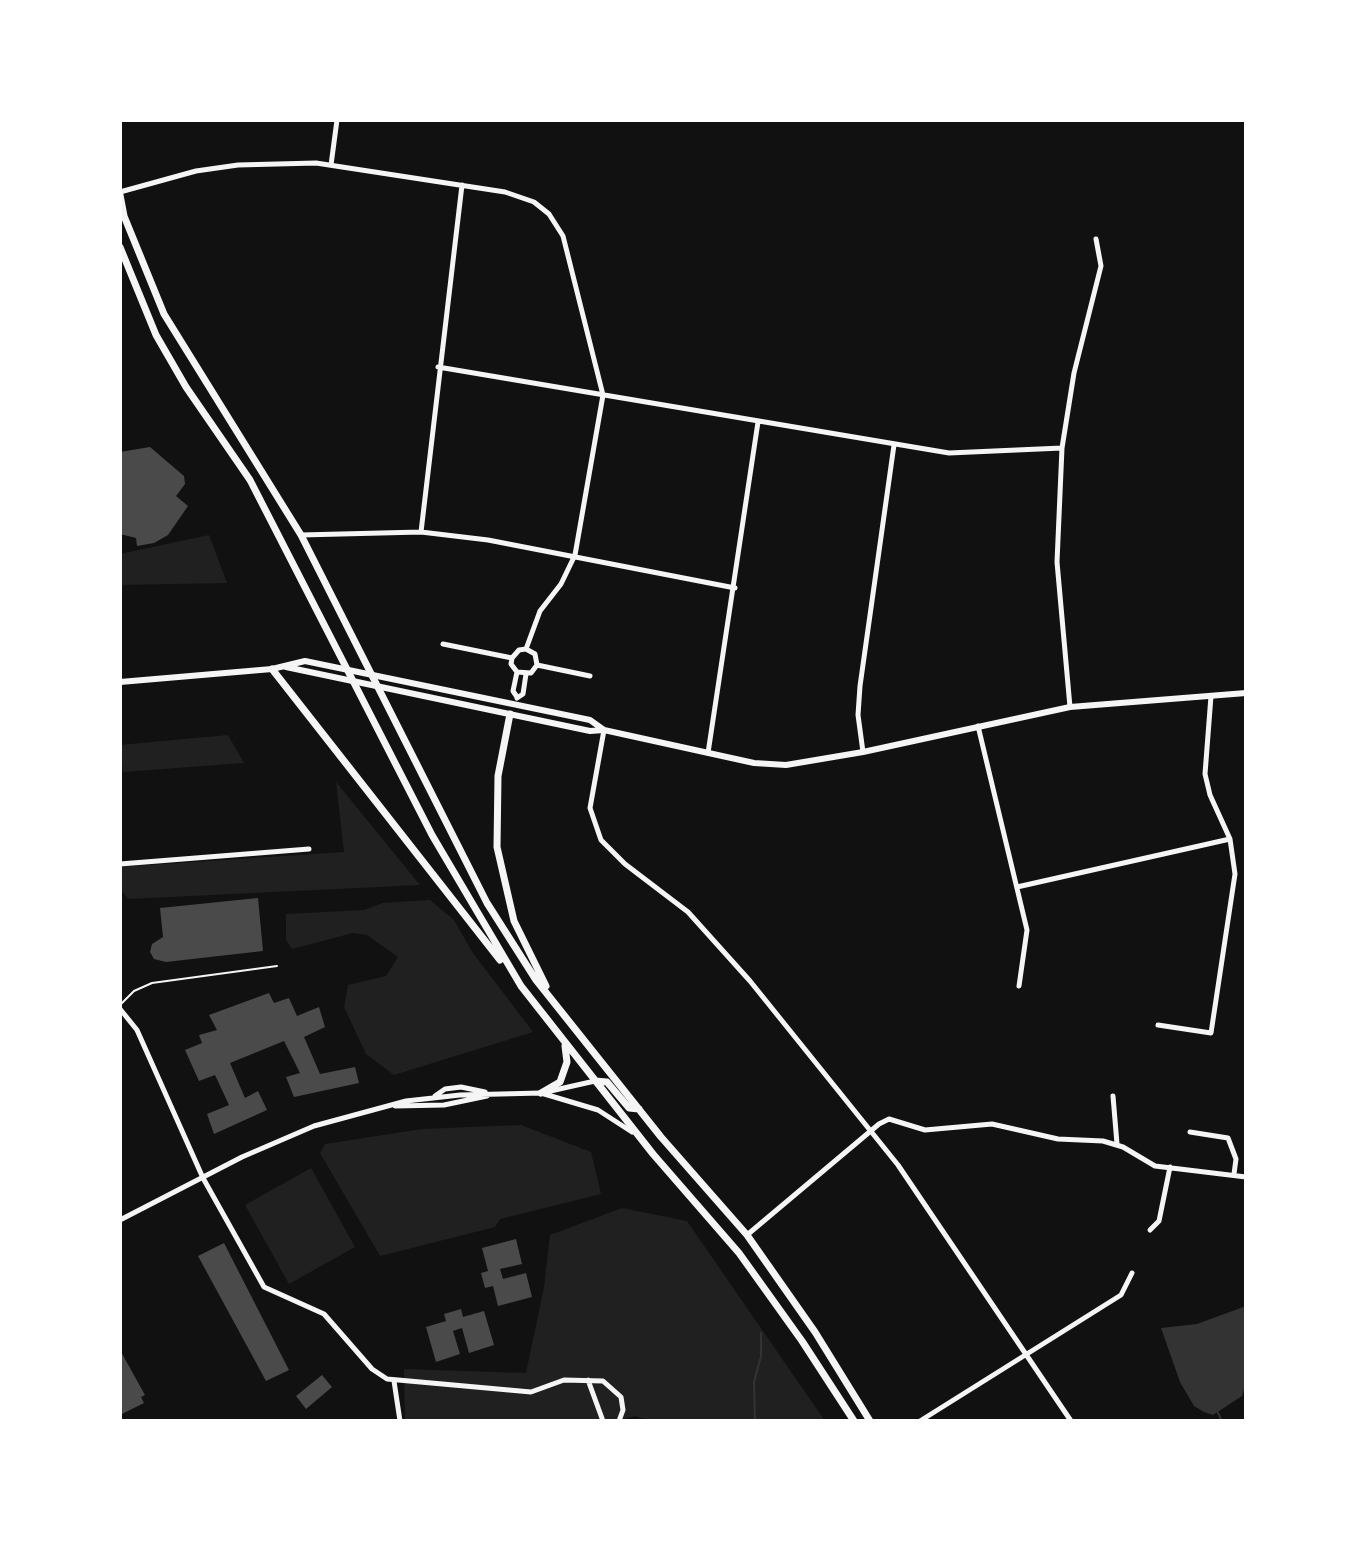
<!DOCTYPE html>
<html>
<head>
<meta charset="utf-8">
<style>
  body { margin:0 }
  #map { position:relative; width:1366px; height:1541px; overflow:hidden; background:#111; font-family:Rubik,sans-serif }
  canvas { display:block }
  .frame { position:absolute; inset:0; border:122px solid #fff; pointer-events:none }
</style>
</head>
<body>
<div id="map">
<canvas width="1366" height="1541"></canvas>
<div class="frame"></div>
</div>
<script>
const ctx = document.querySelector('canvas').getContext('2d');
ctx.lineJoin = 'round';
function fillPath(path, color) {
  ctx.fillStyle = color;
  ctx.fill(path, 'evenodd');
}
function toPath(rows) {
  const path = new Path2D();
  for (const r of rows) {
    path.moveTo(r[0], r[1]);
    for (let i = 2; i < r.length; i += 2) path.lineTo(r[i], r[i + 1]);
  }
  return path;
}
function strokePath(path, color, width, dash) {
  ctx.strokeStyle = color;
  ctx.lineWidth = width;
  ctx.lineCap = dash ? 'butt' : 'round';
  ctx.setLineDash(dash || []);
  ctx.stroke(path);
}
fillPath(toPath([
  [209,535,227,583,120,585,120,554],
  [228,735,244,763,123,772,120,745],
  [336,782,420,885,128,899,120,888,120,867,344,852],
  [430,900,454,920,473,953,533,1032,394,1075,366,1054,344,1007,348,985,386,976,398,957,367,935,353,933,292,949,286,940,286,914,364,910,383,903],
  [521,1125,591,1152,601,1194,500,1219,495,1227,380,1256,320,1153,325,1144,422,1129],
  [311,1168,355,1247,289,1284,245,1205],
  [622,1208,687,1221,825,1421,651,1421,635,1416,615,1421,405,1421,404,1369,526,1373,544,1287,550,1235]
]), '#202020');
fillPath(toPath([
  [1246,1306,1246,1383,1242,1396,1213,1415,1204,1412,1194,1406,1180,1382,1161,1328,1197,1324]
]), '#333');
strokePath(toPath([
  [1217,1411,1222,1421],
  [755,1421,754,1382,761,1356,761,1333]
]), '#333', 2);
fillPath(toPath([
  [150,447,184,476,185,484,176,496,188,506,168,535,154,543,137,546,136,538,120,534,120,452],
  [258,898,263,951,166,962,154,959,150,952,152,944,163,937,160,908],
  [269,993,274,1003,289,998,297,1016,319,1007,325,1027,304,1037,320,1074,355,1067,359,1083,294,1097,286,1077,300,1073,284,1041,230,1063,245,1098,258,1091,267,1110,214,1134,207,1114,229,1105,215,1075,199,1081,185,1050,202,1043,199,1035,217,1030,209,1015],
  [516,1239,522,1264,500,1269,503,1279,526,1273,532,1297,498,1306,493,1286,485,1288,481,1273,488,1271,482,1248],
  [224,1243,289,1370,266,1381,198,1256],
  [461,1309,463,1317,484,1311,494,1345,469,1353,462,1328,453,1331,460,1354,436,1362,426,1327,446,1321,444,1314],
  [120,1350,145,1395,141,1397,144,1403,120,1415],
  [322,1375,332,1387,306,1409,296,1396]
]), '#4a4a4a');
strokePath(toPath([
  [120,1005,134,991,152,983,277,966]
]), '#f5f5f5', 2);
strokePath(toPath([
  [331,165,337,120],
  [120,192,196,171,238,165,316,163,505,192,534,202,549,214,563,236,603,395,575,555,561,584,540,611,526,649],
  [438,367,949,453,1062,448],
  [421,532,462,185],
  [301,535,421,532,488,540,735,588],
  [443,644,512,658],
  [537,665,590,676],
  [517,672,531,673,537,665,535,654,526,649,519,650,512,658,511,664,517,672,513,691,517,697],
  [517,698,523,694,526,674],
  [1070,707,1057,562,1062,448,1074,373,1101,266,1096,239],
  [978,726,1027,930,1019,986],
  [604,730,590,808,601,840,625,864,688,912,750,981,898,1165,1071,1421],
  [863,752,858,715,860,686,894,445],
  [708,753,758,422],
  [120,864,309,849],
  [1017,887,1230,839],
  [120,1009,137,1030,203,1178,264,1287,324,1314,372,1369,387,1379,531,1392,564,1380,603,1381,621,1397,623,1410,619,1421],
  [1158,1025,1211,1033,1235,874,1230,839,1210,795,1205,774,1211,696],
  [546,1092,595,1081],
  [435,1096,445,1089,461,1087,485,1092],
  [1113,1096,1117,1144],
  [395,1106,444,1105,487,1096],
  [1190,1132,1228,1138,1236,1159,1234,1174],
  [120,1220,242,1157,314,1126,406,1101,460,1095,541,1093,598,1110,632,1132],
  [1150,1230,1159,1221,1170,1167],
  [747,1235,879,1124,889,1119,925,1130,992,1124,1058,1139,1103,1141,1123,1147,1155,1166,1246,1177],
  [588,1380,603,1421],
  [394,1381,400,1421],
  [920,1421,1121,1295,1132,1273]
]), '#f5f5f5', 5);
strokePath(toPath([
  [286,667,590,731,604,730,754,763,786,765,863,752,1070,707,1246,693],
  [120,682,272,669,305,661,590,720,604,730]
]), '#f5f5f5', 6);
strokePath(toPath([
  [120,195,124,216,164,314,301,535,487,903,536,980,661,1137,747,1235,815,1332,870,1421],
  [120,247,156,335,186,387,250,480,432,835,521,986,653,1154,739,1253,802,1341,854,1421],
  [272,669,500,960],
  [510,714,498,776,497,847,514,921,546,986],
  [595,1081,607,1082,629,1108,639,1109],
  [541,1093,560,1082,567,1062,565,1046]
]), '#f5f5f5', 7);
</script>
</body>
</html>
